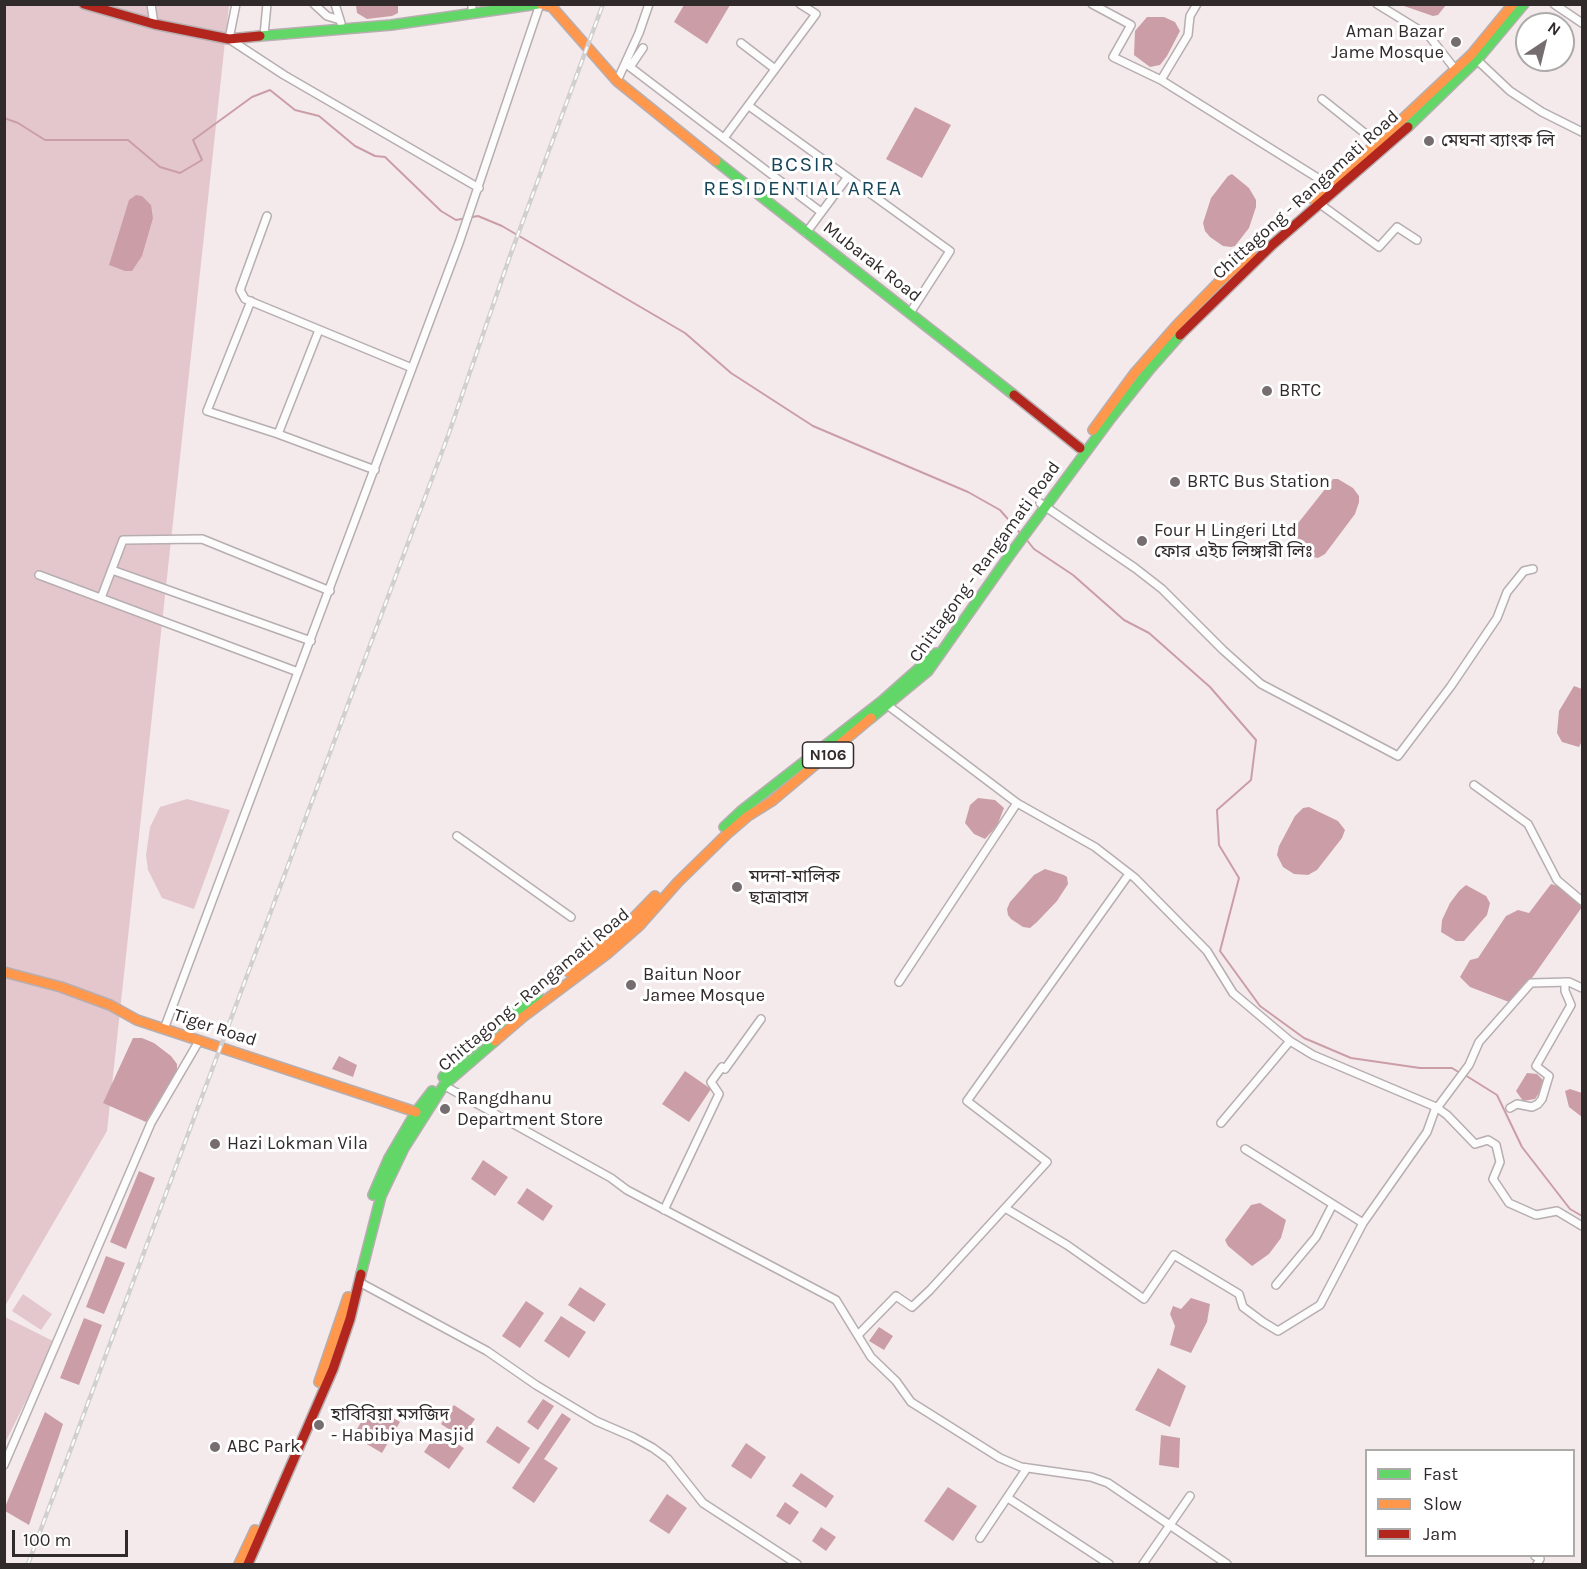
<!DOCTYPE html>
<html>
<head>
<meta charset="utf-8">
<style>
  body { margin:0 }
  #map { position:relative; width:1587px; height:1569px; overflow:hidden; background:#f4eaec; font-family:Karla,sans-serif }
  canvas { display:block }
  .frame { position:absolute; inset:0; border:6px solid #312a2b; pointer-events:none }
  .legend { position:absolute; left:1365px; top:1449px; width:210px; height:108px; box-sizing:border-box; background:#fff; border:2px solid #adaaaa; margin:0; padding:8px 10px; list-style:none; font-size:18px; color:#312a2b }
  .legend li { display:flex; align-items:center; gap:12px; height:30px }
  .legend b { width:30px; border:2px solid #adaaaa }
  .north { position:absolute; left:1515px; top:12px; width:60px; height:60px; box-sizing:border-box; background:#fff; border:2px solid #adaaaa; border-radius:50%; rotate:35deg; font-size:16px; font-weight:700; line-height:24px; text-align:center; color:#312a2b }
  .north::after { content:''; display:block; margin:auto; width:21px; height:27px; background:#756d6f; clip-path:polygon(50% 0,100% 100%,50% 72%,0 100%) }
  .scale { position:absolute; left:12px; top:1530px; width:116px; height:27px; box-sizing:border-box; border:3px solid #312a2b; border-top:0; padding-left:8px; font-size:18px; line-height:21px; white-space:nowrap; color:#312a2b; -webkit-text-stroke:4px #fff; paint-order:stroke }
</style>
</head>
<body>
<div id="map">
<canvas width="1587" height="1569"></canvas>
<div class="frame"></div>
<ul class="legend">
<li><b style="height:8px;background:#63d668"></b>Fast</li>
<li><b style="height:8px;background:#ff974d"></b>Slow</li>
<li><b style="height:8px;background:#b3261e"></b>Jam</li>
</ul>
<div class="north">N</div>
<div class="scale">100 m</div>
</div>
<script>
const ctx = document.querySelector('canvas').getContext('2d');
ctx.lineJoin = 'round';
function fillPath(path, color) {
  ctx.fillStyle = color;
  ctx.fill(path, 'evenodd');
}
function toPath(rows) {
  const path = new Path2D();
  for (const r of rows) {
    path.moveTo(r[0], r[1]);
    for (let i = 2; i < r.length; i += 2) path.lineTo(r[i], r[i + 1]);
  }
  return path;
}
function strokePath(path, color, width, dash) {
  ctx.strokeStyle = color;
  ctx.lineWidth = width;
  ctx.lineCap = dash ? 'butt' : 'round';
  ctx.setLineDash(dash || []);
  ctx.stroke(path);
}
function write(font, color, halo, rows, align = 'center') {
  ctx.font = font + ' Karla,"Noto Sans Bengali",sans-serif';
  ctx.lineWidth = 6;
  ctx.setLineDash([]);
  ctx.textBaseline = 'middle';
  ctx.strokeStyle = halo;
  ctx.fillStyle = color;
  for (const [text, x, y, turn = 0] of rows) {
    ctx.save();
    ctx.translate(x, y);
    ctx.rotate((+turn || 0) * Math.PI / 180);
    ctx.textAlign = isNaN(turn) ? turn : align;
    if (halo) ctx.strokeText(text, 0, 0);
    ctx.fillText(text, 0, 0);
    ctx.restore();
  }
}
fillPath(toPath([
  [5,5,229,5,107,1131,5,1306],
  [187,799,230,810,194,909,162,898,148,870,146,855,150,827,160,807],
  [23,1294,52,1314,41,1330,12,1311],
  [5,1317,55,1342,5,1443]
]), '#e4c7cd');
fillPath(toPath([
  [356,5,398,5,398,13,392,16,367,19,357,13],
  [684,5,684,4,730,5,707,44,674,22],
  [1401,5,1400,5,1446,5,1438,15,1433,16],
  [1147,17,1164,17,1175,22,1180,31,1167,56,1160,65,1150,67,1134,55,1135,31],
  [915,107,951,125,922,178,886,159],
  [1232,174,1249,188,1256,200,1256,207,1249,228,1235,246,1231,247,1223,246,1210,237,1205,231,1203,223,1211,198,1228,176],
  [136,195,142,196,151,205,153,218,142,256,132,271,125,271,109,265,129,200],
  [1333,479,1338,479,1353,488,1359,496,1359,502,1355,514,1325,554,1318,558,1309,556,1291,536,1295,527],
  [1574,686,1582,689,1582,741,1579,747,1562,742,1557,733,1559,711],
  [978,798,995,800,1004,808,997,826,985,839,974,834,965,823,970,805],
  [1309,807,1338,821,1345,830,1342,838,1317,870,1308,875,1294,874,1283,867,1277,855,1279,846,1295,816,1303,808],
  [1045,869,1064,875,1067,877,1068,884,1057,901,1037,922,1030,928,1023,927,1011,919,1008,915,1007,909,1010,902,1034,875],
  [1551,884,1558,886,1582,907,1532,978,1524,984,1509,1002,1470,987,1460,977,1470,960,1478,958,1506,916,1518,910,1529,913],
  [1466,885,1486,896,1490,903,1487,915,1464,941,1456,941,1441,932,1442,920,1450,903,1459,891],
  [133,1038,142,1038,154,1043,171,1056,177,1064,177,1072,146,1122,103,1103],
  [339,1056,357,1065,353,1077,332,1069],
  [685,1071,711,1089,689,1122,662,1104],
  [1527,1073,1537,1074,1543,1080,1542,1089,1535,1099,1523,1101,1516,1091],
  [1570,1089,1582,1093,1582,1117,1569,1107,1565,1091],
  [483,1160,508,1177,495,1196,471,1179],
  [139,1171,155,1178,126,1249,110,1242],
  [527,1188,553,1206,543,1221,517,1203],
  [1260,1203,1286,1220,1281,1238,1269,1254,1252,1266,1228,1246,1225,1240,1251,1205],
  [106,1256,125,1263,104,1314,86,1307],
  [580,1287,606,1304,594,1322,568,1305],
  [1191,1298,1210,1304,1207,1322,1191,1353,1170,1345,1175,1326,1170,1314,1173,1306,1181,1309],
  [526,1301,544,1313,520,1348,502,1336],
  [561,1316,586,1332,569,1358,544,1341],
  [84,1318,102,1325,79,1385,60,1378],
  [879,1327,893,1336,884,1350,869,1341],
  [1158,1368,1186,1386,1170,1427,1135,1410],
  [543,1399,554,1406,538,1430,527,1422],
  [371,1405,400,1422,382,1453,353,1436],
  [454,1405,475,1419,462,1438,441,1424],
  [45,1412,63,1424,29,1525,5,1511,5,1507],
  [562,1413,571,1419,544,1459,558,1468,534,1503,512,1488],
  [497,1426,530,1448,519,1464,486,1442],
  [438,1431,464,1448,449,1469,424,1452],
  [1161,1435,1180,1438,1179,1468,1159,1465],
  [746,1443,766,1457,751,1479,731,1466],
  [801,1473,834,1496,826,1508,792,1486],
  [948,1487,977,1506,953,1541,924,1521],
  [667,1494,687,1508,669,1534,649,1521],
  [785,1502,799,1512,790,1525,776,1516],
  [821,1527,836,1537,826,1551,812,1541]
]), '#cb9ea7');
strokePath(toPath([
  [4,118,18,123,45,140,128,140,160,167,180,173,202,160,193,140,252,97,270,90,295,110,319,116,355,146,375,156,385,157,441,211,456,220,478,216,502,226,685,333,731,373,813,426,968,492,1000,510,1020,533],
  [1026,539,1034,549,1073,575,1124,620,1149,633,1210,687,1256,740,1251,780,1217,810,1219,845,1239,878,1220,951,1260,1006,1304,1038,1351,1058,1420,1068,1452,1068,1460,1073],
  [1465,1075,1497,1095,1522,1147,1570,1209,1582,1216]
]), '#cb9ea7', 2);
const street = toPath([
  [151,4,154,24],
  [236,4,229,39,284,75,479,188],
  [314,4,327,16,340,20],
  [335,4,341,23],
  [472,4,472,14],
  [1092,4,1131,25,1113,57,1161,80,1329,185],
  [1377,4,1429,36,1455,69],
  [1554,4,1582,23],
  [264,35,267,4],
  [741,43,775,69],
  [643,48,630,67,821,212],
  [1475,58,1510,91,1542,112,1582,132],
  [1161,80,1188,35,1190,16,1197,4],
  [617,81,639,33,649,4],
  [1322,99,1377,143],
  [749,106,950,251,910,313],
  [724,138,816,14,800,4],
  [1320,204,1379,247,1397,227,1417,240],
  [267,216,240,290,245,299,412,368],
  [806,233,847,178],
  [251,301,207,411,278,434,375,470],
  [278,434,319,330],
  [1040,503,1135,568,1162,589,1223,650,1261,684,1398,756,1451,686,1497,618,1507,592,1524,571,1533,569],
  [112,570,311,641],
  [39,575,298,672],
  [101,598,123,540,202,539,330,591],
  [886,704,1017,803,1095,847,1135,878,1207,951,1233,993,1290,1041,1221,1123],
  [1474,785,1528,824,1557,880,1582,901],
  [457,836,571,917],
  [899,982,1017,803],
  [164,1029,459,243,540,4],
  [1290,1041,1313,1055,1436,1107,1447,1115,1475,1144,1488,1140,1496,1145,1500,1162,1493,1179,1509,1203,1536,1215,1557,1211,1582,1226],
  [443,1085,611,1178,627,1190,836,1300,871,1357,896,1381,911,1402,1000,1458,1021,1467,1091,1477,1108,1483,1227,1564],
  [1437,1108,1469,1065,1479,1042,1531,983,1569,982,1582,988],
  [1510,1108,1517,1104,1532,1107,1538,1104,1542,1099,1549,1076,1536,1066,1571,1005,1565,991,1565,982],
  [1245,1149,1363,1223,1427,1132,1436,1107],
  [1005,1208,1047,1162,967,1101,1129,874],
  [664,1210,719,1094,711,1082,722,1067,725,1069,761,1019],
  [359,1282,487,1351,536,1385,596,1421,633,1437,653,1448,668,1459,703,1503,797,1564],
  [1276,1285,1316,1237,1333,1204],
  [858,1335,896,1296,912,1307,930,1290,1005,1208,1067,1245,1144,1299,1174,1255,1239,1294,1243,1307,1263,1322,1278,1331,1320,1305,1363,1223],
  [4,1465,151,1123,199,1041],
  [1008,1498,1109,1564],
  [980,1538,1027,1468],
  [1535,1556,1540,1559,1537,1564],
  [1143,1564,1190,1496]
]);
const fast = toPath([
  [260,36,391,25,538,4],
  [1408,127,1477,60,1524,4],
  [716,161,1014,395],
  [871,718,928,671,1009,556,1111,418,1150,369,1180,335],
  [724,827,741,811,882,701,936,653],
  [443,1077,468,1051,498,1025,538,995],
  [373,1195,389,1158,416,1112,432,1091],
  [361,1274,381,1196,404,1148,444,1085,495,1041]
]);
const slow = toPath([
  [541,4,552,7,617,81,716,161],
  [1313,199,1377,143,1471,55,1513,4],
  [1093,430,1134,374,1177,325,1219,282,1251,254],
  [4,972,61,987,110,1005,137,1020,416,1112],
  [569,972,618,934,655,896],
  [495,1041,523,1017,607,954,639,926,678,882,727,834,748,816,772,801,871,718],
  [319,1382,348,1297],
  [239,1564,255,1530]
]);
const jam = toPath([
  [84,4,154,24,229,39,260,36],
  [1180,335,1272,245,1408,127],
  [1014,395,1080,448],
  [248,1564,333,1369,350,1319,361,1274]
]);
strokePath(street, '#b6aeb0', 10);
strokePath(fast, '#b6aeb0', 12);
strokePath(slow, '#b6aeb0', 12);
strokePath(jam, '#b6aeb0', 12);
strokePath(street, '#fdfcfc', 7);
strokePath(fast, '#63d668', 9);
strokePath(slow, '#ff974d', 9);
strokePath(jam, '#b3261e', 9);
const rail = toPath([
  [28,1564,449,433,510,256,603,4]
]);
strokePath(rail, '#d1cfcf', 4.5);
strokePath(rail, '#fff', 2, [7]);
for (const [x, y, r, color] of [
  [1456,42,6,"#756d6f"],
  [1429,141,6,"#756d6f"],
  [1267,391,6,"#756d6f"],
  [1175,482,6,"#756d6f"],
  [1142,541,6,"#756d6f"],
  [737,887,6,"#756d6f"],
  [631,985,6,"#756d6f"],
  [445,1109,6,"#756d6f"],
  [215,1144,6,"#756d6f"],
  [319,1425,6,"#756d6f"],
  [215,1447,6,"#756d6f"]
]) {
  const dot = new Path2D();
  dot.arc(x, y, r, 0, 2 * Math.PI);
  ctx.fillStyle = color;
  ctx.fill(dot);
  strokePath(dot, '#fff', 2);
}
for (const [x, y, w] of [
  [828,755,51]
]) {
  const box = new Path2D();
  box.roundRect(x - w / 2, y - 13, w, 26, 4.5);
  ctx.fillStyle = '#fff';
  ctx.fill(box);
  strokePath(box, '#312a2b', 1.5);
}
write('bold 16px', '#312a2b', null, [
  ["N106",828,755]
]);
write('18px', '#312a2b', '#fff', [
  ["Aman Bazar",1444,32,"right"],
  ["Jame Mosque",1444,53,"right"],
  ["মেঘনা ব্যাংক লি",1441,141],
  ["BRTC",1279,391],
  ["BRTC Bus Station",1187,482],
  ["Four H Lingeri Ltd",1154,531],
  ["ফোর এইচ লিঙ্গারী লিঃ",1154,552],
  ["মদনা-মালিক",749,877],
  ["ছাত্রাবাস",749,898],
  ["Baitun Noor",643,975],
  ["Jamee Mosque",643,996],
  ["Rangdhanu",457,1099],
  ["Department Store",457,1120],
  ["Hazi Lokman Vila",227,1144],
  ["হাবিবিয়া মসজিদ",331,1415],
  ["- Habibiya Masjid",331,1436],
  ["ABC Park",227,1447]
], 'left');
write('18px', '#312a2b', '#fff', [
  ["Chittagong - Rangamati Road",1306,195,-42],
  ["Mubarak Road",872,262,38],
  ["Chittagong - Rangamati Road",985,562,-54],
  ["Chittagong - Rangamati Road",534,990,-40],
  ["Tiger Road",215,1028,18]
]);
ctx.letterSpacing = '1.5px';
write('21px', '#17465a', '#fff', [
  ["BCSIR",803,165],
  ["RESIDENTIAL AREA",803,189]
]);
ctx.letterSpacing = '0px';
</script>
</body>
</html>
